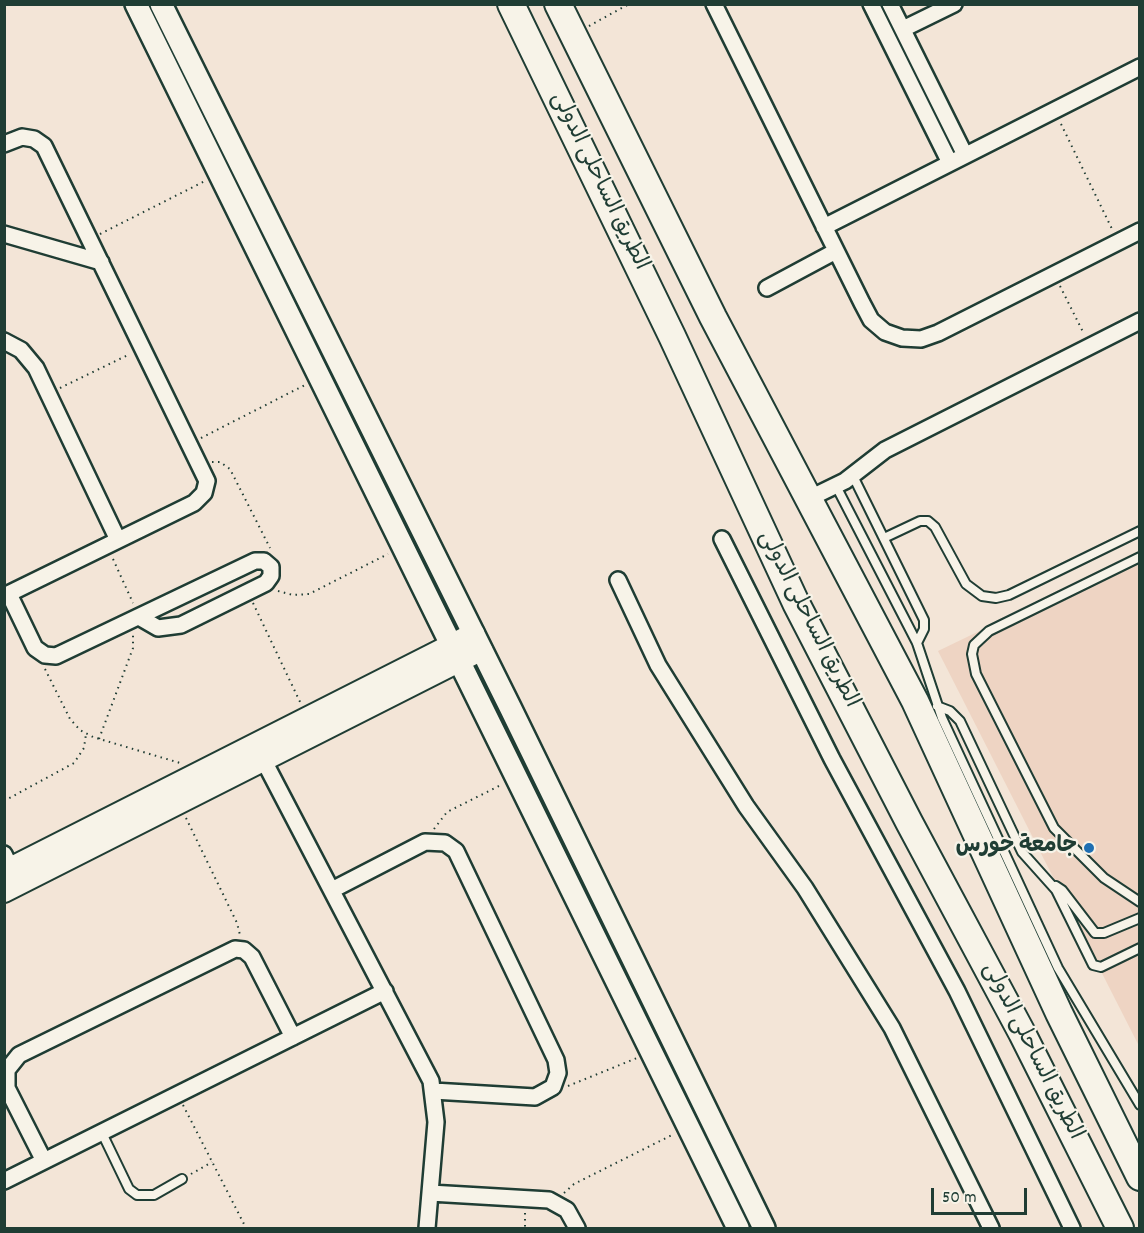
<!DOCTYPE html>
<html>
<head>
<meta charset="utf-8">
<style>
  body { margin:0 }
  #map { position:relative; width:1144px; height:1233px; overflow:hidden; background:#f3e5d7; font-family:Dekko,sans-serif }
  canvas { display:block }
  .frame { position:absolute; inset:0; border:6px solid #1f3d34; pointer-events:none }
  .scale { position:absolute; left:931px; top:1188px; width:96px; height:27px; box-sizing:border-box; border:3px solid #1f3d34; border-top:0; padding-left:8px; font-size:18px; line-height:21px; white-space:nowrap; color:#1f3d34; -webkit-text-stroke:4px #f7f3e8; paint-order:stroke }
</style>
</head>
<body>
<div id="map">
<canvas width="1144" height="1233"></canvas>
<div class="frame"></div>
<div class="scale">50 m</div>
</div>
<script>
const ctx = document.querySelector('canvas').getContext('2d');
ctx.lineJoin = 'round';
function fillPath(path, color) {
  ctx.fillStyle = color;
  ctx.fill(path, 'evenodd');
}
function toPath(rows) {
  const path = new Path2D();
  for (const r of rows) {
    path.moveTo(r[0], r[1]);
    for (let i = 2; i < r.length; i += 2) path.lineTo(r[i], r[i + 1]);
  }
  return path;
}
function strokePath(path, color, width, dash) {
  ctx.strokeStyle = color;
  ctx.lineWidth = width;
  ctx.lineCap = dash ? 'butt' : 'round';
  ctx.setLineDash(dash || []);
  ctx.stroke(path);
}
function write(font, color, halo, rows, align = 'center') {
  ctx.font = font + ' Dekko,"Playpen Sans Arabic",sans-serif';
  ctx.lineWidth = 4.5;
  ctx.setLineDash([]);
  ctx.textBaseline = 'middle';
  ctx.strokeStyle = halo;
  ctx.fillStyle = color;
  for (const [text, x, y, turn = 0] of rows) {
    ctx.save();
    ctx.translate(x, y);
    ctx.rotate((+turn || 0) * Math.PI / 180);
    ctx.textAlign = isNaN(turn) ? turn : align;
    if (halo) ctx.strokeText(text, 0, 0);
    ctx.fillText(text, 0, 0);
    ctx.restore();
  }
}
fillPath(toPath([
  [1139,554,1139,1046,938,651]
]), '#eed4c3');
const service = toPath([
  [853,476,924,620,924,629,917,643],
  [836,486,917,643,942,718,1058,968,1140,1105],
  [884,538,920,521,928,521,935,527,966,584,982,596,996,598,1009,595,1140,531],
  [1140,557,989,631,974,645,972,654,976,674,1054,828,1104,878,1140,902],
  [937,706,950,711,960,721,1022,852,1056,890,1093,965,1101,967,1140,948],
  [1056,886,1062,890,1095,933,1104,933,1140,918],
  [102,1133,129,1189,137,1195,154,1195,182,1179]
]);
const minor = toPath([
  [714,4,862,303,871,320,885,332,902,338,921,339,938,333,1140,231],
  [871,4,950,163],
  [890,4,965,155],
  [903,29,954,4],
  [4,144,22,137,34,139,44,146,207,481,204,493,194,503,4,596],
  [824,227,1140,67],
  [4,234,101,262],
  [767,288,836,251],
  [4,341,21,350,36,368,118,540],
  [808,499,845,481,885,450,1140,321],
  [722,539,832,759,957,991,1072,1228],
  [618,580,658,665,746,806,805,888,892,1028,991,1228],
  [9,594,35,648,45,655,56,656,255,561,264,561,271,567,271,576,266,583,181,625,158,628,139,617],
  [264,761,431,1081,436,1122,427,1228],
  [4,854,15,877],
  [332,890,425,842,445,843,456,851,556,1060,558,1073,553,1087,535,1097,433,1091],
  [44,1161,7,1088,7,1070,19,1055,235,949,244,950,252,957,293,1037],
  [4,1181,385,991],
  [430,1193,549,1200,567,1210,577,1228]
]);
const tertiary = toPath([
  [4,871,474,633],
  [4,892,482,650]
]);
const secondary = toPath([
  [136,4,738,1228],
  [161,4,510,707,764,1228]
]);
const trunk = toPath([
  [511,4,672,336,796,603,909,822,1022,1033,1120,1228],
  [558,4,713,317,915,701,1059,1013,1140,1177]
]);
strokePath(service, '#1f3d34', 12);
strokePath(minor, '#1f3d34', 20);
strokePath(tertiary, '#1f3d34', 24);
strokePath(secondary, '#1f3d34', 26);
strokePath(trunk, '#1f3d34', 30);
strokePath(toPath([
  [589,26,629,4],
  [1061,124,1112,229],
  [100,234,205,181],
  [1060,286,1084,334],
  [60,388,130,354],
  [201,438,305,385],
  [212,462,220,462,230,469,270,548],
  [113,559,133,603],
  [278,591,293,595,309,594,388,554],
  [253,603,301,704],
  [45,669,70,719,80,730,93,737,180,763],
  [99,739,133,648,133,634],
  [4,801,74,763,84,748,86,734],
  [186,818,237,923,240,935],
  [434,829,447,812,503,784],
  [568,1086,637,1058],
  [183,1105,246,1228],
  [191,1174,212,1162],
  [564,1193,574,1184,672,1135],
  [525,1213,525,1228]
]), '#1f3d34', 2, [1.5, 4.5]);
strokePath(service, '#f7f3e8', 8);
strokePath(minor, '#f7f3e8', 15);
strokePath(tertiary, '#f7f3e8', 20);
strokePath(secondary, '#f7f3e8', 21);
strokePath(trunk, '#f7f3e8', 26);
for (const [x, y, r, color] of [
  [1089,848,6,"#1f6fb2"]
]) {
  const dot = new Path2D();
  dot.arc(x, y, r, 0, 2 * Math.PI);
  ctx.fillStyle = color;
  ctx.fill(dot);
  strokePath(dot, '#f7f3e8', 2);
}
write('22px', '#1f3d34', '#f7f3e8', [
  ["الطريق الساحلى الدولى",598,182,64],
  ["الطريق الساحلى الدولى",807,620,63],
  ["الطريق الساحلى الدولى",1031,1052,63]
]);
write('bold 22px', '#1f3d34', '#f7f3e8', [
  ["جامعة حورس",1077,848]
], 'right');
</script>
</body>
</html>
